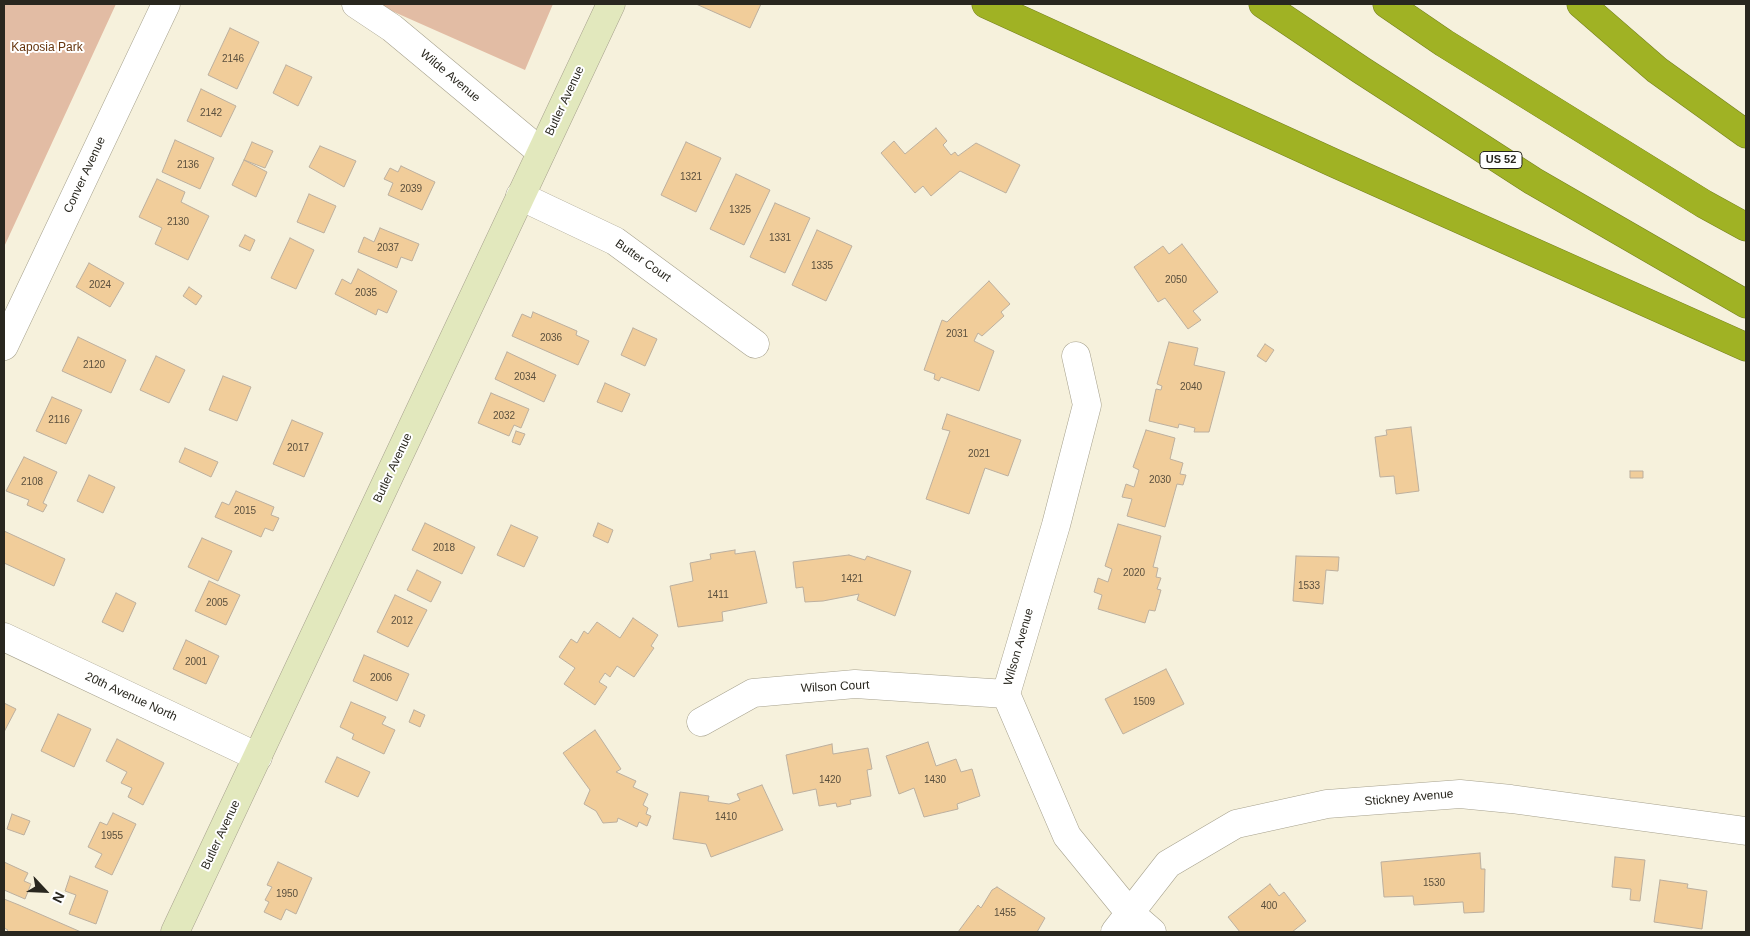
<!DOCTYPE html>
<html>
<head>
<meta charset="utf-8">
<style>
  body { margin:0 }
  #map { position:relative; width:1750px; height:936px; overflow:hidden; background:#f6f1dc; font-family:Helvetica,sans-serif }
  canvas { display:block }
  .frame { position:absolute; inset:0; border:5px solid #29271f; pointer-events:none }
  .north { position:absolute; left:20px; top:866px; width:50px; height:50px; -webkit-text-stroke:4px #fff; paint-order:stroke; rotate:115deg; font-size:14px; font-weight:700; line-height:20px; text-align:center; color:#29271f }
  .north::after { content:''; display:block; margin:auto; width:18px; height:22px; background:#29271f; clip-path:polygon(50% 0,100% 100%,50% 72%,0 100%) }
</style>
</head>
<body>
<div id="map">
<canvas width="1750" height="936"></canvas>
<div class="frame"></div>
<div class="north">N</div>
</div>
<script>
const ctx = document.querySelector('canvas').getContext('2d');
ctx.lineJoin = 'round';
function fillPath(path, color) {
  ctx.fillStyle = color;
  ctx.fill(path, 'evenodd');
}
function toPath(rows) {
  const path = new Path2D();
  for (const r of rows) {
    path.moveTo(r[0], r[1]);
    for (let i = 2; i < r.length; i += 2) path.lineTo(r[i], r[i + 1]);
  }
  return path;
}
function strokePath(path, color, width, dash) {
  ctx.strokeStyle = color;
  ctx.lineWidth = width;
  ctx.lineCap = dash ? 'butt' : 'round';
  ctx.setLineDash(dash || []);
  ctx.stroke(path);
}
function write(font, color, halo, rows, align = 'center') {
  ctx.font = font + ' Helvetica,sans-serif';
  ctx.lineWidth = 4;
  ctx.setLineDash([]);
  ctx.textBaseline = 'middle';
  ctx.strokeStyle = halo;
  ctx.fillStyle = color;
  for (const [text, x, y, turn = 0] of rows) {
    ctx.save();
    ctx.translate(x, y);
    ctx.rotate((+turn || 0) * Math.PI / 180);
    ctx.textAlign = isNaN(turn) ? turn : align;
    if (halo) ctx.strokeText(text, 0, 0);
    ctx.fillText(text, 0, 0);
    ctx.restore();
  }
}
fillPath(toPath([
  [4,4,116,4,4,247],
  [376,4,553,4,525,70]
]), '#e2bca4');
const building = toPath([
  [696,4,761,4,750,28,696,4],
  [230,28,259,42,237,89,208,75,230,28],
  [286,65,312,77,298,106,273,93,286,65],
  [201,89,236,106,221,137,187,121,201,89],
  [936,128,947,141,943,145,951,155,955,152,958,156,976,143,1020,165,1006,193,960,171,931,196,923,186,915,193,881,153,894,141,905,154,936,128],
  [175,140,214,158,200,189,162,172,175,140],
  [252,142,273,151,265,168,244,160,252,142],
  [686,142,721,158,696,212,661,195,686,142],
  [320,146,356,161,344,187,309,167,320,146],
  [244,160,267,172,256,197,232,185,244,160],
  [401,166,435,182,422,210,388,195,393,183,384,179,390,168,398,172,401,166],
  [736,174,770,190,744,245,710,229,736,174],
  [157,179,185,192,181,202,209,216,188,260,155,244,162,228,139,217,157,179],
  [309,194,336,206,324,233,297,222,309,194],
  [775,203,810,218,785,273,750,257,775,203],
  [380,228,419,244,412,261,401,257,397,268,358,252,364,237,374,242,380,228],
  [817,230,852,246,826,301,792,285,817,230],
  [245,235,255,240,250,251,239,246,245,235],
  [290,238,314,250,296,289,271,278,290,238],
  [1182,244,1218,292,1193,311,1201,320,1188,329,1165,298,1158,302,1134,267,1163,246,1169,254,1182,244],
  [89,263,124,283,110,307,76,287,89,263],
  [358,269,397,291,387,313,378,309,376,315,335,294,342,279,351,284,358,269],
  [989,281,1010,304,1001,312,1004,316,982,336,978,333,974,341,994,351,979,391,941,377,939,381,934,379,935,374,924,370,942,320,947,322,989,281],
  [189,287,202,296,196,305,183,296,189,287],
  [533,312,577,331,576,335,589,341,578,365,512,336,522,314,531,318,533,312],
  [633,328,657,339,645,366,621,355,633,328],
  [78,337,126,360,111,393,62,371,78,337],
  [1169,342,1198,348,1194,365,1225,372,1209,432,1194,432,1195,428,1179,424,1178,428,1149,421,1156,389,1161,390,1162,386,1157,384,1169,342],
  [1265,344,1274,350,1266,362,1257,356,1265,344],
  [507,352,556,375,544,402,495,379,507,352],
  [156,356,185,370,169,403,140,390,156,356],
  [223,376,251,387,237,421,209,410,223,376],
  [605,383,630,394,622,412,597,402,605,383],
  [491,393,529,409,521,428,514,425,509,436,478,423,491,393],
  [52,397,82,410,66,444,36,431,52,397],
  [947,414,1021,440,1008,476,985,468,969,514,926,499,950,431,942,429,947,414],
  [292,420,323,433,304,477,273,464,292,420],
  [1411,427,1419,491,1396,494,1394,476,1380,477,1375,437,1387,435,1386,430,1411,427],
  [1146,430,1175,438,1170,459,1183,463,1180,474,1186,475,1183,485,1177,484,1165,527,1127,516,1132,499,1122,497,1126,484,1134,487,1139,470,1133,467,1146,430],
  [516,431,525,434,520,445,512,442,516,431],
  [185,448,218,462,211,477,179,462,185,448],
  [24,457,57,472,43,503,47,505,43,512,27,505,29,500,6,491,24,457],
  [1630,471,1643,471,1643,478,1630,478,1630,471],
  [89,475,115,487,103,513,77,501,89,475],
  [236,491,274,507,271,515,279,518,273,531,265,528,261,537,215,517,222,502,229,505,236,491],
  [425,523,475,547,462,574,412,550,425,523],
  [598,523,613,530,608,543,593,536,598,523],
  [1118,524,1161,536,1153,567,1158,568,1156,577,1161,578,1157,589,1161,590,1155,611,1149,610,1145,623,1098,609,1102,595,1094,592,1098,578,1108,582,1112,569,1105,566,1118,524],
  [511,525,538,537,524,567,497,555,511,525],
  [4,531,65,559,54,586,4,563,4,531],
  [202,538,232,551,218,581,188,567,202,538],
  [735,550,735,554,755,551,767,603,722,612,723,621,678,627,670,586,693,581,690,563,711,559,710,554,735,550],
  [849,555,865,560,867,556,911,571,895,616,857,600,859,594,823,601,805,602,803,587,796,588,793,562,849,555],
  [1296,556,1339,557,1338,571,1326,570,1323,604,1293,601,1296,556],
  [417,570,441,582,431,602,407,590,417,570],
  [209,581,240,595,226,625,195,611,209,581],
  [116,593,136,603,123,632,102,622,116,593],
  [395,595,427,610,408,647,377,632,395,595],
  [633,618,658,635,651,646,654,648,634,677,617,666,610,677,605,673,599,682,607,687,595,705,564,684,575,668,559,657,571,639,577,643,584,631,588,634,597,622,620,638,633,618],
  [186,640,219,656,206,684,173,669,186,640],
  [364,655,409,674,397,701,353,681,364,655],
  [1166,669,1184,704,1123,734,1105,699,1166,669],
  [351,702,386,717,382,724,395,730,384,754,352,739,354,734,340,727,351,702],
  [4,703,16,709,4,732,4,703],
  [414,710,425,715,420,727,409,722,414,710],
  [58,714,91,729,74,767,41,751,58,714],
  [595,730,621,769,616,772,636,781,633,787,648,794,643,805,648,808,646,814,651,816,647,826,639,822,637,827,618,818,617,822,603,823,596,811,584,804,590,790,563,753,595,730],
  [117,739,164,763,143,805,128,797,132,788,121,783,127,772,106,761,117,739],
  [928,742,936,766,956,759,961,772,972,769,980,796,957,804,958,809,924,817,914,788,899,794,886,756,928,742],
  [832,744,833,754,868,748,872,769,867,770,871,796,850,800,851,804,837,807,836,803,819,806,816,789,793,794,786,755,832,744],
  [337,757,370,772,358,797,325,782,337,757],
  [762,785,783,830,711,857,706,844,673,839,680,792,709,796,708,801,729,804,740,800,737,794,762,785],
  [113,813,136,824,112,875,95,867,102,854,88,847,100,822,107,825,113,813],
  [12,814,30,821,24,835,7,829,12,814],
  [1480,853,1481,869,1485,869,1484,912,1464,913,1463,902,1414,905,1413,896,1384,897,1381,862,1480,853],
  [1615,857,1645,860,1640,901,1630,900,1631,889,1612,887,1615,857],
  [4,862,28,873,24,881,31,884,25,899,4,890,4,862],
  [278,862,312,878,296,914,286,909,281,920,264,912,269,902,265,900,272,887,267,885,278,862],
  [70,876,108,891,96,924,69,914,76,895,65,891,70,876],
  [1660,880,1688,884,1687,888,1707,891,1702,929,1654,922,1660,880],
  [1270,884,1279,896,1284,892,1306,921,1292,932,1240,932,1228,917,1270,884],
  [997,887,1045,918,1037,932,958,932,978,905,981,908,992,890,997,887],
  [4,899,19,905,81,932,6,932,8,930,4,928,4,899]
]);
fillPath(building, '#f1cd9a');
strokePath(building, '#bcaf9e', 1);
const street = toPath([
  [356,4,392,28,541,152],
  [520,196,615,241,755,344],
  [4,346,166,4],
  [1076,356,1087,405,1056,525,1006,694,1067,836,1129,912,1152,932],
  [4,637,258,757],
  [701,722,753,693,855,684,1006,694],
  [1115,932,1168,864,1236,824,1327,804,1460,794,1511,799,1746,831]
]);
const secondary = toPath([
  [175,932,611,4]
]);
const highway = toPath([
  [986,4,1334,163,1746,347],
  [1263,4,1361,70,1533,181,1746,304],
  [1387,4,1444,43,1704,204,1746,227],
  [1581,4,1657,70,1746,134]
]);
strokePath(street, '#a6a18d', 29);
strokePath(secondary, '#a6a18d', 29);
strokePath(highway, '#768122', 29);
strokePath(street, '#fff', 28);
strokePath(secondary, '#e2e8bd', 28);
strokePath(highway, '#a0b224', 28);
write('10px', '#5b503e', null, [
  ["2146",233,59],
  ["2142",211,113],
  ["2136",188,165],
  ["1321",691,177],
  ["2039",411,189],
  ["1325",740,210],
  ["2130",178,222],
  ["1331",780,238],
  ["2037",388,248],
  ["1335",822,266],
  ["2050",1176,280],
  ["2024",100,285],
  ["2035",366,293],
  ["2031",957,334],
  ["2036",551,338],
  ["2120",94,365],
  ["2034",525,377],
  ["2040",1191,387],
  ["2032",504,416],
  ["2116",59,420],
  ["2017",298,448],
  ["2021",979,454],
  ["2030",1160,480],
  ["2108",32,482],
  ["2015",245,511],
  ["2018",444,548],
  ["2020",1134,573],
  ["1421",852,579],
  ["1533",1309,586],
  ["1411",718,595],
  ["2005",217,603],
  ["2012",402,621],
  ["2001",196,662],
  ["2006",381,678],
  ["1509",1144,702],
  ["1420",830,780],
  ["1430",935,780],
  ["1410",726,817],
  ["1955",112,836],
  ["1530",1434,883],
  ["1950",287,894],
  ["400",1269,906],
  ["1455",1005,913]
]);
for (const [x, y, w] of [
  [1501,160,42]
]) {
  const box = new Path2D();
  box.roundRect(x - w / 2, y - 8.5, w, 17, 4);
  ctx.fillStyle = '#fff';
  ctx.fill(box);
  strokePath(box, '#29271f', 1);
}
write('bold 11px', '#29271f', null, [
  ["US 52",1501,160]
]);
write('12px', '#67360f', '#fff', [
  ["Kaposia Park",47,48]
]);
write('12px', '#29271f', '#fff', [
  ["Wilde Avenue",450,76,40],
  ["Butler Avenue",565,101,-65],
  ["Conver Avenue",85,175,-65],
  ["Butter Court",643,261,35],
  ["Butler Avenue",393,468,-65],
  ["Wilson Avenue",1019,647,-74],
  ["Wilson Court",835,687,-3],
  ["20th Avenue North",131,697,25],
  ["Stickney Avenue",1409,798,-5],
  ["Butler Avenue",221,835,-65]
]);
</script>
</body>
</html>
